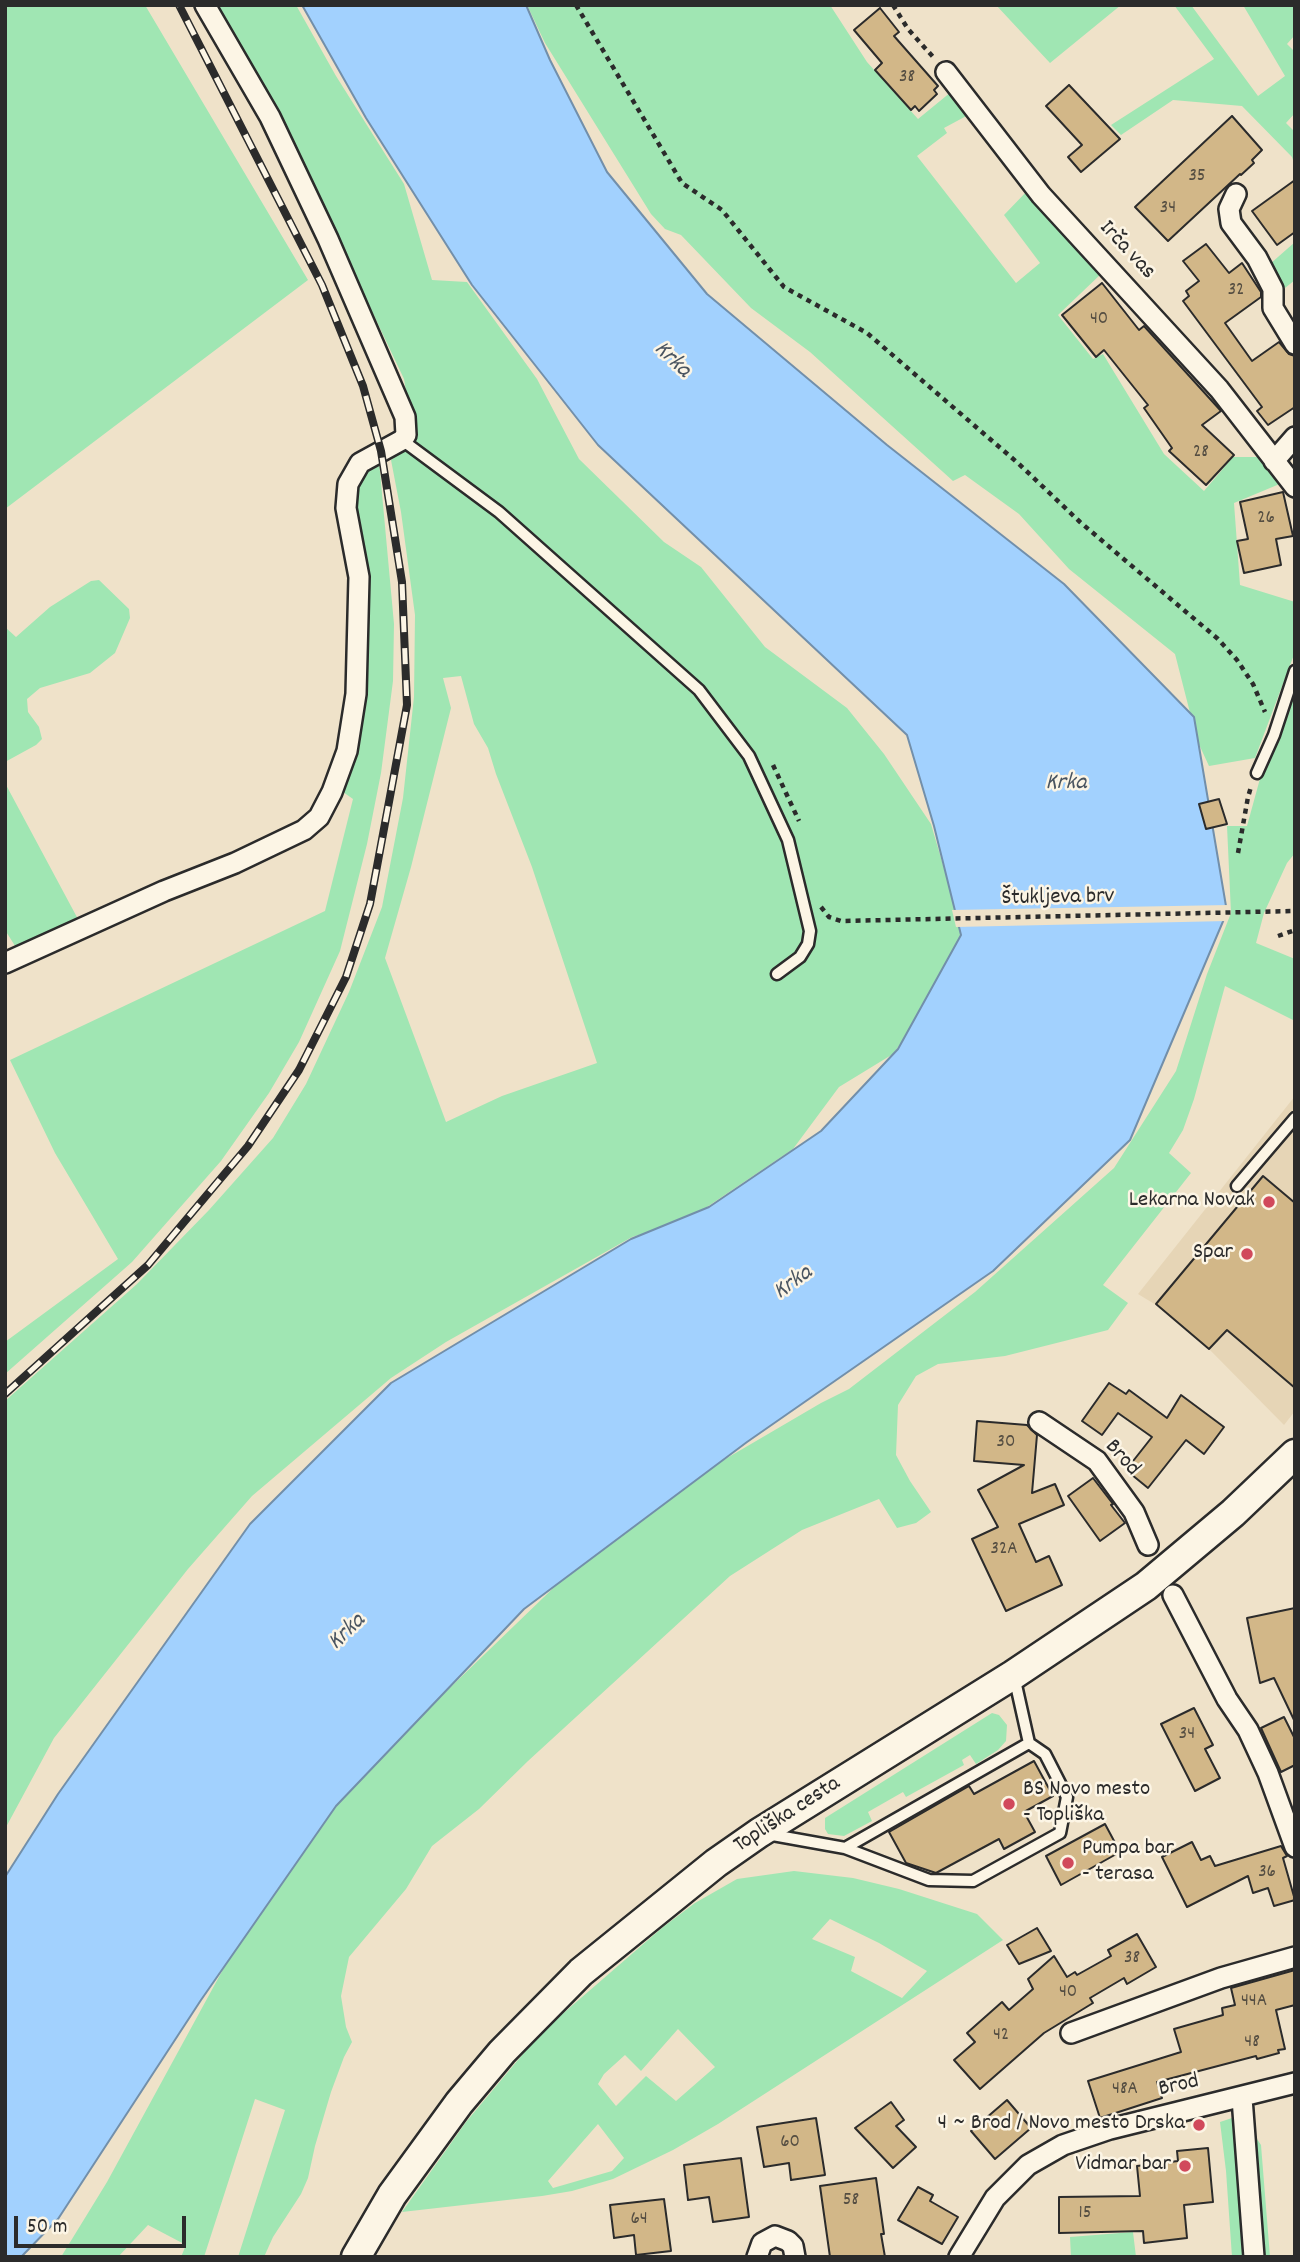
<!DOCTYPE html>
<html>
<head>
<meta charset="utf-8">
<style>
  body { margin:0 }
  #map { position:relative; width:1300px; height:2262px; overflow:hidden; background:#efe2c9; font-family:Dekko,sans-serif }
  canvas { display:block }
  .frame { position:absolute; inset:0; border:7px solid #2b2b2b; pointer-events:none }
  .scale { position:absolute; left:14px; top:2216px; width:172px; height:32px; box-sizing:border-box; border:4px solid #2b2b2b; border-top:0; padding-left:9px; font-size:21px; line-height:24px; white-space:nowrap; color:#2b2b2b; -webkit-text-stroke:5px #fcf5e5; paint-order:stroke }
</style>
</head>
<body>
<div id="map">
<canvas width="1300" height="2262"></canvas>
<div class="frame"></div>
<div class="scale">50 m</div>
</div>
<script>
const ctx = document.querySelector('canvas').getContext('2d');
ctx.lineJoin = 'round';
function fillPath(path, color) {
  ctx.fillStyle = color;
  ctx.fill(path, 'evenodd');
}
function toPath(rows) {
  const path = new Path2D();
  for (const r of rows) {
    path.moveTo(r[0], r[1]);
    for (let i = 2; i < r.length; i += 2) path.lineTo(r[i], r[i + 1]);
  }
  return path;
}
function strokePath(path, color, width, dash) {
  ctx.strokeStyle = color;
  ctx.lineWidth = width;
  ctx.lineCap = dash ? 'butt' : 'round';
  ctx.setLineDash(dash || []);
  ctx.stroke(path);
}
function write(font, color, halo, rows, align = 'center') {
  ctx.font = font + ' Dekko,sans-serif';
  ctx.lineWidth = 5;
  ctx.setLineDash([]);
  ctx.textBaseline = 'middle';
  ctx.strokeStyle = halo;
  ctx.fillStyle = color;
  for (const [text, x, y, turn = 0] of rows) {
    ctx.save();
    ctx.translate(x, y);
    ctx.rotate((+turn || 0) * Math.PI / 180);
    ctx.textAlign = isNaN(turn) ? turn : align;
    if (halo) ctx.strokeText(text, 0, 0);
    ctx.fillText(text, 0, 0);
    ctx.restore();
  }
}
fillPath(toPath([
  [1295,1096,1295,1411,1284,1425,1209,1349,1156,1305,1138,1294]
]), '#e6d5b6');
fillPath(toPath([
  [5,5,145,5,308,280,5,509],
  [215,5,296,5,336,76,404,184,432,280,467,282,537,379,579,459,664,542,701,567,765,647,847,708,884,754,931,824,962,930,939,990,893,1054,839,1087,793,1149,701,1211,663,1228,632,1237,446,1342,391,1378,252,1496,188,1569,54,1738,5,1829,5,1401,137,1284,209,1210,273,1138,306,1084,349,992,382,907,403,798,414,697,415,615,401,512,391,460,414,441,404,379,279,115,242,47],
  [461,676,474,724,488,748,496,774,532,867,597,1063,502,1096,446,1122,385,958,411,867,451,708,443,678],
  [527,5,830,5,867,62,918,119,951,92,970,114,944,128,947,133,917,156,1016,283,1040,263,1004,215,1029,189,1063,235,1102,273,1058,315,1093,359,1103,354,1164,454,1204,491,1233,457,1259,457,1282,483,1234,503,1240,585,1295,602,1295,652,1255,758,1209,766,1197,740,1175,654,1069,569,1019,514,965,475,953,481,810,352,751,308,681,235,665,229,651,214,545,43],
  [996,5,1121,5,1050,63],
  [1174,5,1191,5,1258,96,1285,76,1243,5,1295,5,1295,35,1287,44,1295,52,1295,113,1286,123,1295,132,1295,166,1292,157,1242,106,1173,100,1121,135,1111,125,1214,59],
  [1295,242,1295,280,1285,288,1270,264],
  [379,461,394,624,393,681,381,773,367,844,340,951,299,1042,269,1093,221,1161,132,1262,5,1374,5,1342,118,1259,55,1153,10,1060,325,911,353,799,343,792,355,745,366,585,364,550,355,512,357,484,368,466],
  [99,580,129,609,130,618,115,653,90,673,40,688,27,699,28,712,39,727,42,739,36,745,5,762,5,627,16,637,50,607,91,581],
  [1295,692,1295,853,1287,863,1264,913,1256,943,1295,959,1295,1021,1225,986,1194,1099,1183,1130,1169,1153,1191,1173,1103,1285,1128,1303,1108,1330,1005,1356,938,1364,916,1376,898,1405,896,1455,910,1481,931,1512,916,1523,897,1528,879,1499,802,1530,730,1576,528,1761,479,1809,432,1846,406,1889,349,1957,341,1996,346,2027,352,2042,344,2057,331,2092,315,2146,308,2178,301,2194,273,2237,264,2257,238,2257,285,2110,255,2099,204,2257,181,2257,186,2245,148,2225,118,2257,61,2257,107,2182,244,1931,308,1832,375,1760,628,1516,821,1403,849,1389,975,1292,1114,1168,1176,1071,1207,974,1231,913,1227,826,1247,826,1261,775,1282,732],
  [5,783,79,921,17,949,5,930],
  [992,1713,999,1715,1007,1725,1006,1741,998,1750,976,1764,970,1755,962,1760,964,1765,906,1797,903,1792,868,1812,872,1821,844,1836,828,1834,825,1829,825,1818],
  [794,1871,853,1878,899,1889,977,1914,1003,1940,718,2124,673,2150,613,2179,572,2191,542,2196,402,2212,466,2122,528,2048,559,2017,663,1927,695,1903,737,1879],
  [830,1919,879,1943,927,1971,902,1998,851,1971,855,1957,812,1939],
  [678,2029,715,2067,676,2101,646,2076,616,2106,598,2084,604,2074,625,2055,641,2071],
  [598,2124,624,2158,612,2171,553,2188,548,2181],
  [1241,2115,1261,2145,1270,2257,1232,2257,1226,2171,1220,2122],
  [1133,2232,1136,2257,1071,2257,1070,2237]
]), '#a0e6b3');
const water = toPath([
  [302,5,526,5,550,60,607,172,707,294,887,445,1064,584,1194,717,1227,912,1130,1140,993,1271,747,1442,524,1609,336,1806,201,2000,58,2219,21,2257,5,2257,5,1877,58,1794,250,1524,391,1383,631,1239,709,1207,821,1131,898,1049,961,935,934,826,907,735,598,445,472,285,366,118,302,5]
]);
fillPath(water, '#a2d1fe');
strokePath(water, '#728faa', 2);
fillPath(toPath([
  [1229,905,1231,912,1227,921,956,927,952,910]
]), '#efe2c9');
const building = toPath([
  [880,8,899,32,894,36,938,86,934,90,937,94,919,111,915,106,911,110,875,70,882,63,854,30,880,8],
  [1069,85,1120,139,1081,172,1068,157,1082,145,1046,106,1069,85],
  [1232,116,1262,150,1252,160,1254,163,1241,175,1240,174,1168,241,1135,207,1232,116],
  [1295,180,1295,232,1277,245,1252,211,1295,180],
  [1206,244,1229,273,1242,263,1261,292,1261,297,1225,323,1252,361,1279,342,1289,354,1295,356,1295,407,1268,425,1257,411,1262,407,1183,301,1189,296,1186,291,1199,281,1183,261,1206,244],
  [1102,283,1139,330,1144,326,1221,411,1202,425,1234,455,1206,485,1169,451,1172,448,1144,408,1148,405,1104,350,1096,357,1062,315,1102,283],
  [1283,492,1293,536,1276,539,1281,565,1244,573,1237,541,1248,539,1240,502,1283,492],
  [1219,799,1227,824,1206,829,1199,804,1219,799],
  [1263,1176,1295,1203,1295,1388,1227,1330,1209,1349,1156,1304,1263,1176],
  [1109,1383,1126,1394,1129,1390,1167,1418,1181,1395,1224,1427,1204,1454,1186,1440,1148,1488,1126,1470,1152,1437,1118,1413,1102,1435,1082,1421,1109,1383],
  [977,1421,1027,1425,1037,1435,1032,1493,1055,1484,1064,1505,1019,1524,1036,1562,1049,1556,1062,1585,1006,1611,972,1539,998,1527,978,1490,1024,1465,974,1461,977,1421],
  [1093,1478,1113,1504,1111,1505,1125,1523,1100,1541,1068,1496,1093,1478],
  [1295,1608,1295,1722,1274,1678,1260,1683,1247,1618,1295,1608],
  [1194,1708,1213,1745,1205,1749,1220,1778,1195,1791,1161,1724,1194,1708],
  [1284,1717,1295,1739,1295,1765,1281,1772,1261,1728,1284,1717],
  [1034,1761,1053,1796,1024,1812,1035,1832,1004,1849,999,1839,936,1873,906,1863,889,1832,969,1786,974,1794,1034,1761],
  [1105,1824,1120,1852,1061,1885,1046,1856,1105,1824],
  [1192,1842,1201,1860,1210,1856,1215,1866,1281,1846,1287,1856,1283,1858,1295,1900,1274,1906,1268,1888,1253,1893,1248,1876,1187,1907,1162,1857,1192,1842],
  [1037,1928,1051,1951,1019,1964,1007,1945,1037,1928],
  [1137,1934,1156,1967,1127,1984,1124,1978,1090,1998,1093,2003,1044,2033,980,2089,954,2060,975,2042,967,2033,1002,2002,1009,2010,1033,1989,1028,1979,1054,1956,1067,1977,1075,1972,1077,1975,1111,1956,1108,1950,1137,1934],
  [1295,1970,1295,2005,1276,2010,1285,2049,1278,2050,1279,2053,1257,2059,1256,2056,1157,2082,1162,2098,1100,2118,1088,2081,1181,2052,1174,2029,1223,2015,1222,2008,1235,2005,1231,1988,1295,1970],
  [1007,2100,1031,2128,995,2159,971,2131,1007,2100],
  [891,2102,904,2120,896,2126,916,2147,893,2168,855,2128,891,2102],
  [816,2118,825,2175,791,2180,789,2163,764,2167,757,2127,816,2118],
  [1208,2148,1213,2202,1184,2205,1187,2238,1144,2243,1143,2231,1059,2233,1059,2197,1140,2196,1137,2166,1178,2161,1177,2151,1208,2148],
  [741,2158,749,2217,713,2222,709,2197,688,2200,684,2165,741,2158],
  [876,2178,884,2234,881,2234,885,2257,830,2257,820,2186,876,2178],
  [918,2187,933,2195,930,2201,958,2217,942,2244,898,2220,918,2187],
  [664,2199,671,2251,636,2255,634,2235,614,2238,610,2205,664,2199]
]);
fillPath(building, '#d2b788');
strokePath(building, '#2b2b2b', 2);
const service = toPath([
  [402,440,499,512,699,690,749,756,788,840,810,931,808,944,800,957,777,974],
  [1257,773,1274,735,1295,671],
  [1237,1186,1295,1118],
  [767,1834,845,1848,1029,1743,1014,1676],
  [845,1848,929,1880,973,1881,1060,1833,1067,1797,1045,1754,1029,1743]
]);
const minor = toPath([
  [946,72,1041,195,1219,389,1295,487],
  [1236,194,1229,209,1231,223,1257,258,1273,289,1273,308,1295,344],
  [1274,461,1295,437],
  [5,963,164,891,235,863,304,830,319,817,332,792,347,751,356,694,359,577,346,508,348,484,360,463,402,440,406,435,405,417,328,239,270,117,205,5],
  [1039,1422,1097,1461,1134,1512,1148,1545],
  [1173,1595,1227,1699,1248,1730,1268,1773,1295,1847],
  [1071,2033,1221,1978,1295,1957],
  [1242,2098,1254,2257],
  [757,2257,762,2243,775,2236,788,2241,793,2246,795,2257],
  [959,2257,995,2198,1028,2165,1063,2145,1110,2129,1295,2083]
]);
const secondary = toPath([
  [356,2257,392,2195,459,2103,502,2052,581,1972,716,1863,759,1833,1013,1675,1146,1586,1233,1513,1295,1454]
]);
strokePath(service, '#2b2b2b', 15);
strokePath(minor, '#2b2b2b', 24);
strokePath(secondary, '#2b2b2b', 33);
strokePath(toPath([
  [576,5,682,183,722,210,784,287,867,333,1019,464,1080,522,1218,639,1237,660,1253,684,1265,712],
  [893,5,908,29,934,58],
  [773,765,799,821],
  [1238,853,1248,797,1251,787],
  [821,907,829,917,841,921,1295,911],
  [1278,936,1295,930]
]), '#2b2b2b', 4.5, [5, 5]);
strokePath(service, '#fcf5e5', 10);
strokePath(minor, '#fcf5e5', 19);
strokePath(secondary, '#fcf5e5', 28);
const rail = toPath([
  [5,1394,148,1265,248,1146,299,1070,346,977,370,904,407,705,402,582,381,451,363,386,322,285,179,5]
]);
strokePath(rail, '#2b2b2b', 8);
strokePath(rail, '#fcf5e5', 5, [16]);
for (const [x, y, r, color] of [
  [1269,1202,7,"#d1495b"],
  [1247,1254,7,"#d1495b"],
  [1009,1804,7,"#d1495b"],
  [1068,1863,7,"#d1495b"],
  [1199,2125,7,"#d1495b"],
  [1185,2166,7,"#d1495b"]
]) {
  const dot = new Path2D();
  dot.arc(x, y, r, 0, 2 * Math.PI);
  ctx.fillStyle = color;
  ctx.fill(dot);
  strokePath(dot, '#fcf5e5', 2.5);
}
write('19px', '#554e42', null, [
  ["38",907,78],
  ["35",1197,177],
  ["34",1168,209],
  ["32",1236,291],
  ["40",1099,320],
  ["28",1201,453],
  ["26",1266,519],
  ["30",1006,1443],
  ["32A",1004,1550],
  ["34",1187,1735],
  ["36",1267,1873],
  ["38",1132,1959],
  ["40",1068,1993],
  ["44A",1254,2002],
  ["42",1001,2036],
  ["48",1252,2043],
  ["48A",1125,2090],
  ["60",790,2143],
  ["58",851,2201],
  ["15",1085,2214],
  ["64",639,2220]
]);
write('23px', '#2b2b2b', '#fcf5e5', [
  ["Irča vas",1126,251,47],
  ["Štukljeva brv",1058,899,-1],
  ["Brod",1121,1459,48],
  ["Topliška cesta",788,1816,-33],
  ["Brod",1179,2087,-13]
]);
write('23px', '#2b2b2b', '#fcf5e5', [
  ["Lekarna Novak",1255,1202],
  ["Spar",1233,1254],
  ["BS Novo mesto",1023,1791,"left"],
  ["- Topliška",1023,1817,"left"],
  ["Pumpa bar",1082,1850,"left"],
  ["- terasa",1082,1876,"left"],
  ["4 ~ Brod / Novo mesto Drska",1185,2125],
  ["Vidmar bar",1171,2166]
], 'right');
write('italic 24px', '#495460', '#fcf5e5', [
  ["Krka",671,361,44],
  ["Krka",1066,785],
  ["Krka",794,1284,-36],
  ["Krka",348,1633,-44]
]);
</script>
</body>
</html>
